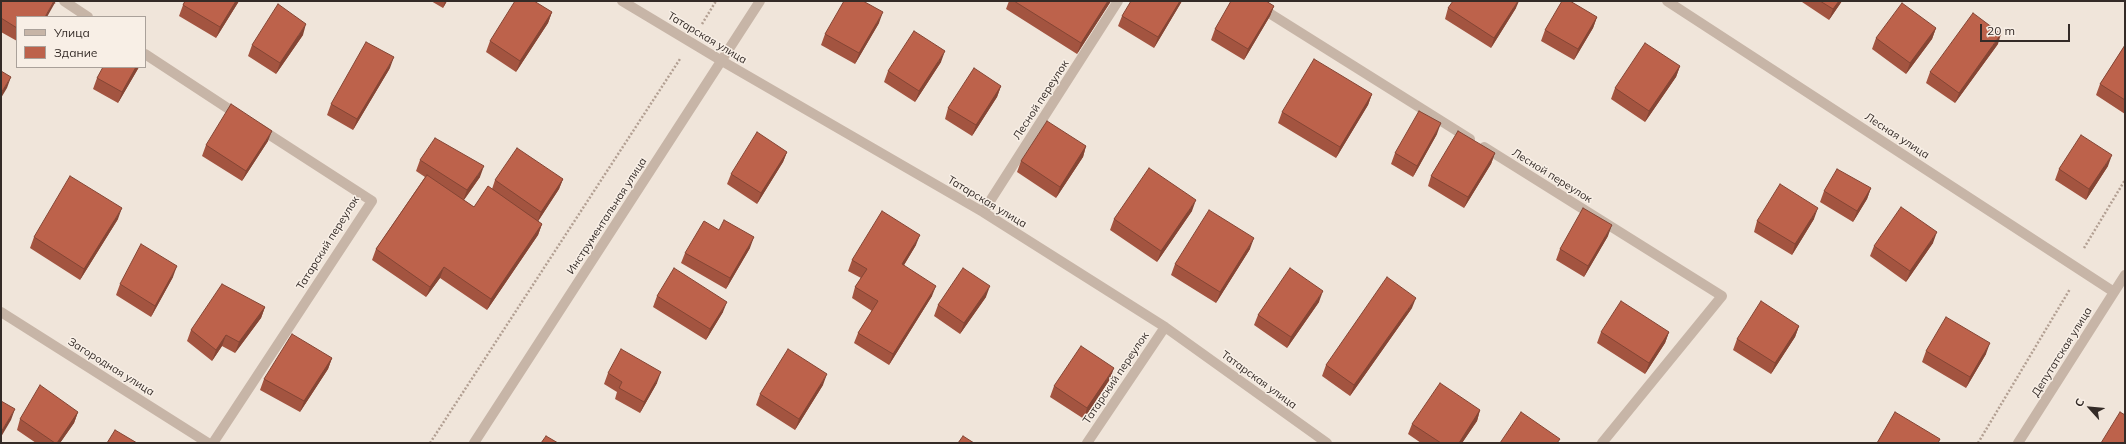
<!DOCTYPE html>
<html>
<head>
<meta charset="utf-8">
<style>
  body { margin:0 }
  #map { position:relative; width:2126px; height:444px; overflow:hidden; background:#f0e5da; font-family:Mulish,sans-serif }
  canvas { display:block }
  .frame { position:absolute; inset:0; border:2px solid #342b27; pointer-events:none }
  .legend { position:absolute; left:16px; top:16px; width:130px; height:52px; box-sizing:border-box; background:#f8efe6; border:1px solid #aaa19a; margin:0; padding:5px 7px; list-style:none; font-size:12px; color:#342b27 }
  .legend li { display:flex; align-items:center; gap:8px; height:20px }
  .legend b { width:20px; border:1px solid #aaa19a }
  .north { position:absolute; left:2070px; top:388px; width:40px; height:40px; -webkit-text-stroke:3px #f8efe6; paint-order:stroke; rotate:297deg; font-size:11px; font-weight:700; line-height:16px; text-align:center; color:#342b27 }
  .north::after { content:''; display:block; margin:auto; width:14px; height:18px; background:#342b27; clip-path:polygon(50% 0,100% 100%,50% 72%,0 100%) }
  .scale { position:absolute; left:1980px; top:24px; width:90px; height:18px; box-sizing:border-box; border:2px solid #342b27; border-top:0; padding-left:5px; font-size:12px; line-height:14px; white-space:nowrap; color:#342b27; -webkit-text-stroke:3px #f8efe6; paint-order:stroke }
</style>
</head>
<body>
<div id="map">
<canvas width="2126" height="444"></canvas>
<div class="frame"></div>
<ul class="legend">
<li><b style="height:5px;background:#c7b5a7"></b>Улица</li>
<li><b style="height:11px;background:#bd624b"></b>Здание</li>
</ul>
<div class="north">С</div>
<div class="scale">20 m</div>
</div>
<script>
const ctx = document.querySelector('canvas').getContext('2d');
ctx.lineJoin = 'round';
function toPath(rows) {
  const path = new Path2D();
  for (const r of rows) {
    path.moveTo(r[0], r[1]);
    for (let i = 2; i < r.length; i += 2) path.lineTo(r[i], r[i + 1]);
  }
  return path;
}
function strokePath(path, color, width, dash) {
  ctx.strokeStyle = color;
  ctx.lineWidth = width;
  ctx.lineCap = dash ? 'butt' : 'round';
  ctx.setLineDash(dash || []);
  ctx.stroke(path);
}
function fillPath(path, color) {
  ctx.fillStyle = color;
  ctx.fill(path, 'evenodd');
}
function write(font, color, halo, rows, align = 'center') {
  ctx.font = font + ' Mulish,sans-serif';
  ctx.lineWidth = 3;
  ctx.setLineDash([]);
  ctx.textBaseline = 'middle';
  ctx.strokeStyle = halo;
  ctx.fillStyle = color;
  for (const [text, x, y, turn = 0] of rows) {
    ctx.save();
    ctx.translate(x, y);
    ctx.rotate((+turn || 0) * Math.PI / 180);
    ctx.textAlign = isNaN(turn) ? turn : align;
    if (halo) ctx.strokeText(text, 0, 0);
    ctx.fillText(text, 0, 0);
    ctx.restore();
  }
}
strokePath(toPath([
  [702,24,716,1],
  [2084,248,2125,180],
  [430,443,680,59],
  [1978,443,2070,289]
]), '#b29f92', 2.5, [2, 2]);
strokePath(toPath([
  [64,1,88,17],
  [622,1,722,61,983,212,1165,327,1327,443],
  [1250,1,1470,139],
  [1667,1,2114,292],
  [145,54,238,115],
  [1484,147,1722,296,1602,443],
  [983,212,1118,1],
  [1,312,208,443],
  [213,443,372,201,259,128],
  [474,443,760,1],
  [1087,443,1165,327],
  [2018,443,2125,275]
]), '#c7b5a7', 10);
fillPath(toPath([
  [1,1,56,3,17,17,17,41,1,32],
  [185,1,239,1,216,38,179,16,183,5],
  [431,1,447,1,443,8],
  [1009,1,1111,1,1077,54,1006,9],
  [1182,1,1154,48,1118,26,1122,16],
  [1802,1,1842,1,1829,20,1802,2],
  [1274,6,1270,16,1244,60,1211,40,1215,29],
  [1448,8,1516,8,1491,48,1445,19],
  [552,12,548,23,516,72,486,52,490,41],
  [1597,17,1593,28,1574,60,1541,41,1545,30],
  [879,23,855,64,821,45,825,34],
  [1936,28,1932,39,1906,74,1872,49,1876,38],
  [303,35,276,74,248,56,252,45],
  [1998,44,1955,103,1926,83,1930,72],
  [2125,45,2125,114,2096,95,2100,84],
  [941,62,915,102,884,82,888,71],
  [1680,66,1676,77,1645,122,1611,99,1615,88],
  [139,67,118,103,93,89,97,78],
  [390,68,353,130,327,115,331,104],
  [1001,86,997,97,972,136,945,119,948,108],
  [1372,94,1368,105,1336,158,1278,123,1282,112],
  [1437,134,1413,177,1391,164,1395,153],
  [268,141,242,181,202,156,206,145],
  [1086,146,1083,157,1056,198,1017,172,1021,161],
  [787,152,783,162,757,204,727,184,731,174],
  [1495,153,1491,164,1464,208,1428,186,1431,176],
  [420,160,480,177,464,200,474,207,492,189,495,180,563,179,559,189,538,221,542,224,538,235,487,310,440,278,426,297,372,260,376,249,425,177,416,171],
  [2108,166,2086,200,2055,180,2059,169],
  [1871,188,1867,199,1853,222,1820,202,1824,191],
  [1192,211,1157,262,1110,230,1114,219],
  [118,219,80,280,30,248,34,237],
  [1814,219,1792,255,1754,232,1757,221],
  [1608,236,1584,277,1556,260,1560,249],
  [1933,243,1906,282,1870,256,1874,246],
  [916,245,904,265,932,296,889,365,854,343,858,333,872,311,852,298,855,287,861,278,848,271,852,260],
  [750,248,726,289,681,263,685,253],
  [1250,249,1216,303,1171,275,1175,264],
  [173,277,151,317,116,295,120,284],
  [657,296,723,312,706,340,653,307],
  [986,297,960,334,934,316,938,305],
  [1319,302,1287,348,1254,325,1258,315],
  [265,307,261,318,235,353,222,346,212,361,187,341,191,330],
  [1412,308,1350,396,1322,376,1326,365],
  [1799,326,1795,337,1771,374,1733,350,1737,339],
  [1601,332,1669,332,1665,343,1645,374,1597,343],
  [1926,351,1986,354,1966,388,1922,362],
  [332,358,328,369,300,412,260,390,264,379],
  [608,373,657,383,640,413,615,399,617,392,604,384],
  [1110,379,1084,419,1050,397,1054,386],
  [823,385,795,430,756,405,760,394],
  [1480,410,1477,421,1462,443,1421,443,1408,434,1412,424],
  [78,412,74,423,60,443,36,443,17,430,20,419]
]), '#a35440');
fillPath(toPath([
  [54,1,56,1,47,17,45,17],
  [236,1,239,1,216,38,220,27],
  [445,1,447,1,443,8],
  [1108,1,1111,1,1077,54,1081,43],
  [1180,1,1182,1,1154,48,1158,37],
  [1518,1,1519,1,1516,8,1491,48,1494,38],
  [1839,1,1842,1,1829,20,1833,9],
  [1274,6,1270,16,1244,60,1248,49],
  [552,12,548,23,516,72,520,61],
  [883,12,879,23,855,64,859,53],
  [1597,17,1593,28,1574,60,1578,49],
  [306,24,303,35,276,74,280,63],
  [1936,28,1932,39,1906,74,1910,63],
  [2001,34,1998,44,1955,103,1959,93],
  [945,51,941,62,915,102,919,91],
  [394,57,390,68,353,130,357,119],
  [1680,66,1676,77,1645,122,1649,111],
  [136,67,139,67,118,103,122,92],
  [11,77,7,88,1,98,1,93],
  [1001,86,997,97,972,136,976,125],
  [1372,94,1368,105,1336,158,1340,147],
  [1441,123,1437,134,1413,177,1417,166],
  [272,131,268,141,242,181,246,171],
  [1086,146,1083,157,1056,198,1060,187],
  [787,152,783,162,757,204,761,193],
  [1495,153,1491,164,1464,208,1468,197],
  [2112,155,2108,166,2086,200,2089,189],
  [484,166,480,177,463,201,467,190],
  [563,179,559,189,537,223,541,212],
  [1871,188,1867,199,1853,222,1857,211],
  [1196,200,1192,211,1157,262,1161,251],
  [122,208,118,219,80,280,84,269],
  [1818,208,1814,219,1792,255,1795,244],
  [542,224,538,235,487,310,491,299],
  [1612,225,1608,236,1584,277,1588,266],
  [1937,232,1933,243,1906,282,1910,271],
  [920,235,916,245,898,275,902,264],
  [754,237,750,248,726,289,730,278],
  [1254,238,1250,249,1216,303,1220,292],
  [177,266,173,277,151,317,155,306],
  [444,267,440,278,426,297,430,287],
  [936,286,932,296,889,365,893,354],
  [990,286,986,297,960,334,964,323],
  [1323,291,1319,302,1287,348,1291,337],
  [1416,298,1412,308,1350,396,1354,385],
  [727,302,723,312,706,340,710,329],
  [265,307,261,318,235,353,239,342],
  [1799,326,1795,337,1771,374,1775,363],
  [1669,332,1665,343,1645,374,1649,363],
  [226,335,222,346,212,361,216,350],
  [1990,343,1986,354,1966,388,1970,377],
  [332,358,328,369,300,412,304,401],
  [1114,368,1110,379,1084,419,1087,408],
  [661,372,657,383,640,413,644,402],
  [827,374,823,385,795,430,799,419],
  [15,409,11,420,1,437,1,432],
  [1480,410,1477,421,1462,443,1459,443],
  [78,412,74,423,60,443,57,443]
]), '#844534');
const building = toPath([
  [1,1,54,1,45,17,17,17,17,28,1,18,1,1],
  [185,1,236,1,220,27,183,5,185,1],
  [515,1,534,1,552,12,520,61,490,41,515,1],
  [844,1,863,1,883,12,859,53,825,34,844,1],
  [1014,1,1108,1,1081,43,1014,1],
  [1131,1,1180,1,1158,37,1122,16,1131,1],
  [1231,1,1266,1,1274,6,1248,49,1215,29,1231,1],
  [1453,1,1518,1,1494,38,1448,8,1453,1],
  [1562,1,1570,1,1597,17,1578,49,1545,30,1562,1],
  [1820,1,1839,1,1833,9,1820,1],
  [1902,3,1936,28,1910,63,1876,38,1902,3],
  [278,4,306,24,280,63,252,45,278,4],
  [1973,13,2001,34,1959,93,1930,72,1973,13],
  [914,31,945,51,919,91,888,71,914,31],
  [366,42,394,57,357,119,331,104,366,42],
  [1645,43,1680,66,1649,111,1615,88,1645,43],
  [2125,45,2125,100,2100,84,2125,45],
  [1314,59,1372,94,1340,147,1282,112,1314,59],
  [103,67,136,67,122,92,97,78,103,67],
  [974,68,1001,86,976,125,948,108,974,68],
  [1,71,11,77,1,93,1,71],
  [231,104,272,131,246,171,206,145,231,104],
  [1419,111,1441,123,1417,166,1395,153,1419,111],
  [1047,121,1086,146,1060,187,1021,161,1047,121],
  [1458,131,1495,153,1468,197,1431,176,1458,131],
  [757,132,787,152,761,193,731,174,757,132],
  [2081,135,2112,155,2089,189,2059,169,2081,135],
  [435,138,484,166,467,190,420,160,435,138],
  [517,148,563,179,541,212,495,180,517,148],
  [1149,168,1196,200,1161,251,1114,219,1149,168],
  [1837,169,1871,188,1857,211,1824,191,1837,169],
  [427,175,474,207,488,186,542,224,491,299,444,267,430,287,376,249,427,175],
  [70,176,122,208,84,269,34,237,70,176],
  [1780,184,1818,208,1795,244,1757,221,1780,184],
  [1901,207,1937,232,1910,271,1874,246,1901,207],
  [1583,208,1612,225,1588,266,1560,249,1583,208],
  [1209,210,1254,238,1220,292,1175,264,1209,210],
  [882,211,920,235,902,264,936,286,893,354,858,333,878,301,855,287,867,269,852,260,882,211],
  [724,220,754,237,730,278,685,253,704,221,719,230,724,220],
  [141,244,177,266,155,306,120,284,141,244],
  [674,268,727,302,710,329,657,296,674,268],
  [963,268,990,286,964,323,938,305,963,268],
  [1290,268,1323,291,1291,337,1258,315,1290,268],
  [1387,277,1416,298,1354,385,1326,365,1387,277],
  [222,284,265,307,239,342,226,335,216,350,191,330,222,284],
  [1621,301,1669,332,1649,363,1601,332,1621,301],
  [1761,301,1799,326,1775,363,1737,339,1761,301],
  [1946,317,1990,343,1970,377,1926,351,1946,317],
  [292,334,332,358,304,401,264,379,292,334],
  [1081,346,1114,368,1087,408,1054,386,1081,346],
  [621,349,661,372,644,402,619,388,622,382,608,373,621,349],
  [788,349,827,374,799,419,760,394,788,349],
  [1440,383,1480,410,1459,443,1441,443,1412,424,1440,383],
  [40,385,78,412,57,443,55,443,20,419,40,385],
  [1,401,15,409,1,432,1,401],
  [1521,412,1560,439,1557,443,1500,443,1521,412],
  [1895,412,1940,439,1938,443,1877,443,1895,412],
  [2120,412,2125,415,2125,443,2101,443,2120,412],
  [115,430,137,443,107,443,115,430],
  [546,436,558,443,541,443,546,436],
  [963,436,974,443,958,443,963,436]
]);
fillPath(building, '#bd624b');
strokePath(building, '#844534', 1);
write('11px', '#342b27', '#f8efe6', [
  ["Татарская улица",707,38,31],
  ["Лесной переулок",1041,100,-57],
  ["Лесная улица",1897,136,33],
  ["Лесной переулок",1552,176,32],
  ["Татарская улица",987,202,31],
  ["Инструментальная улица",607,216,-57],
  ["Татарский переулок",328,243,-58],
  ["Депутатская улица",2062,352,-58],
  ["Загородная улица",111,367,32],
  ["Татарский переулок",1116,378,-56],
  ["Татарская улица",1259,380,36]
]);
</script>
</body>
</html>
